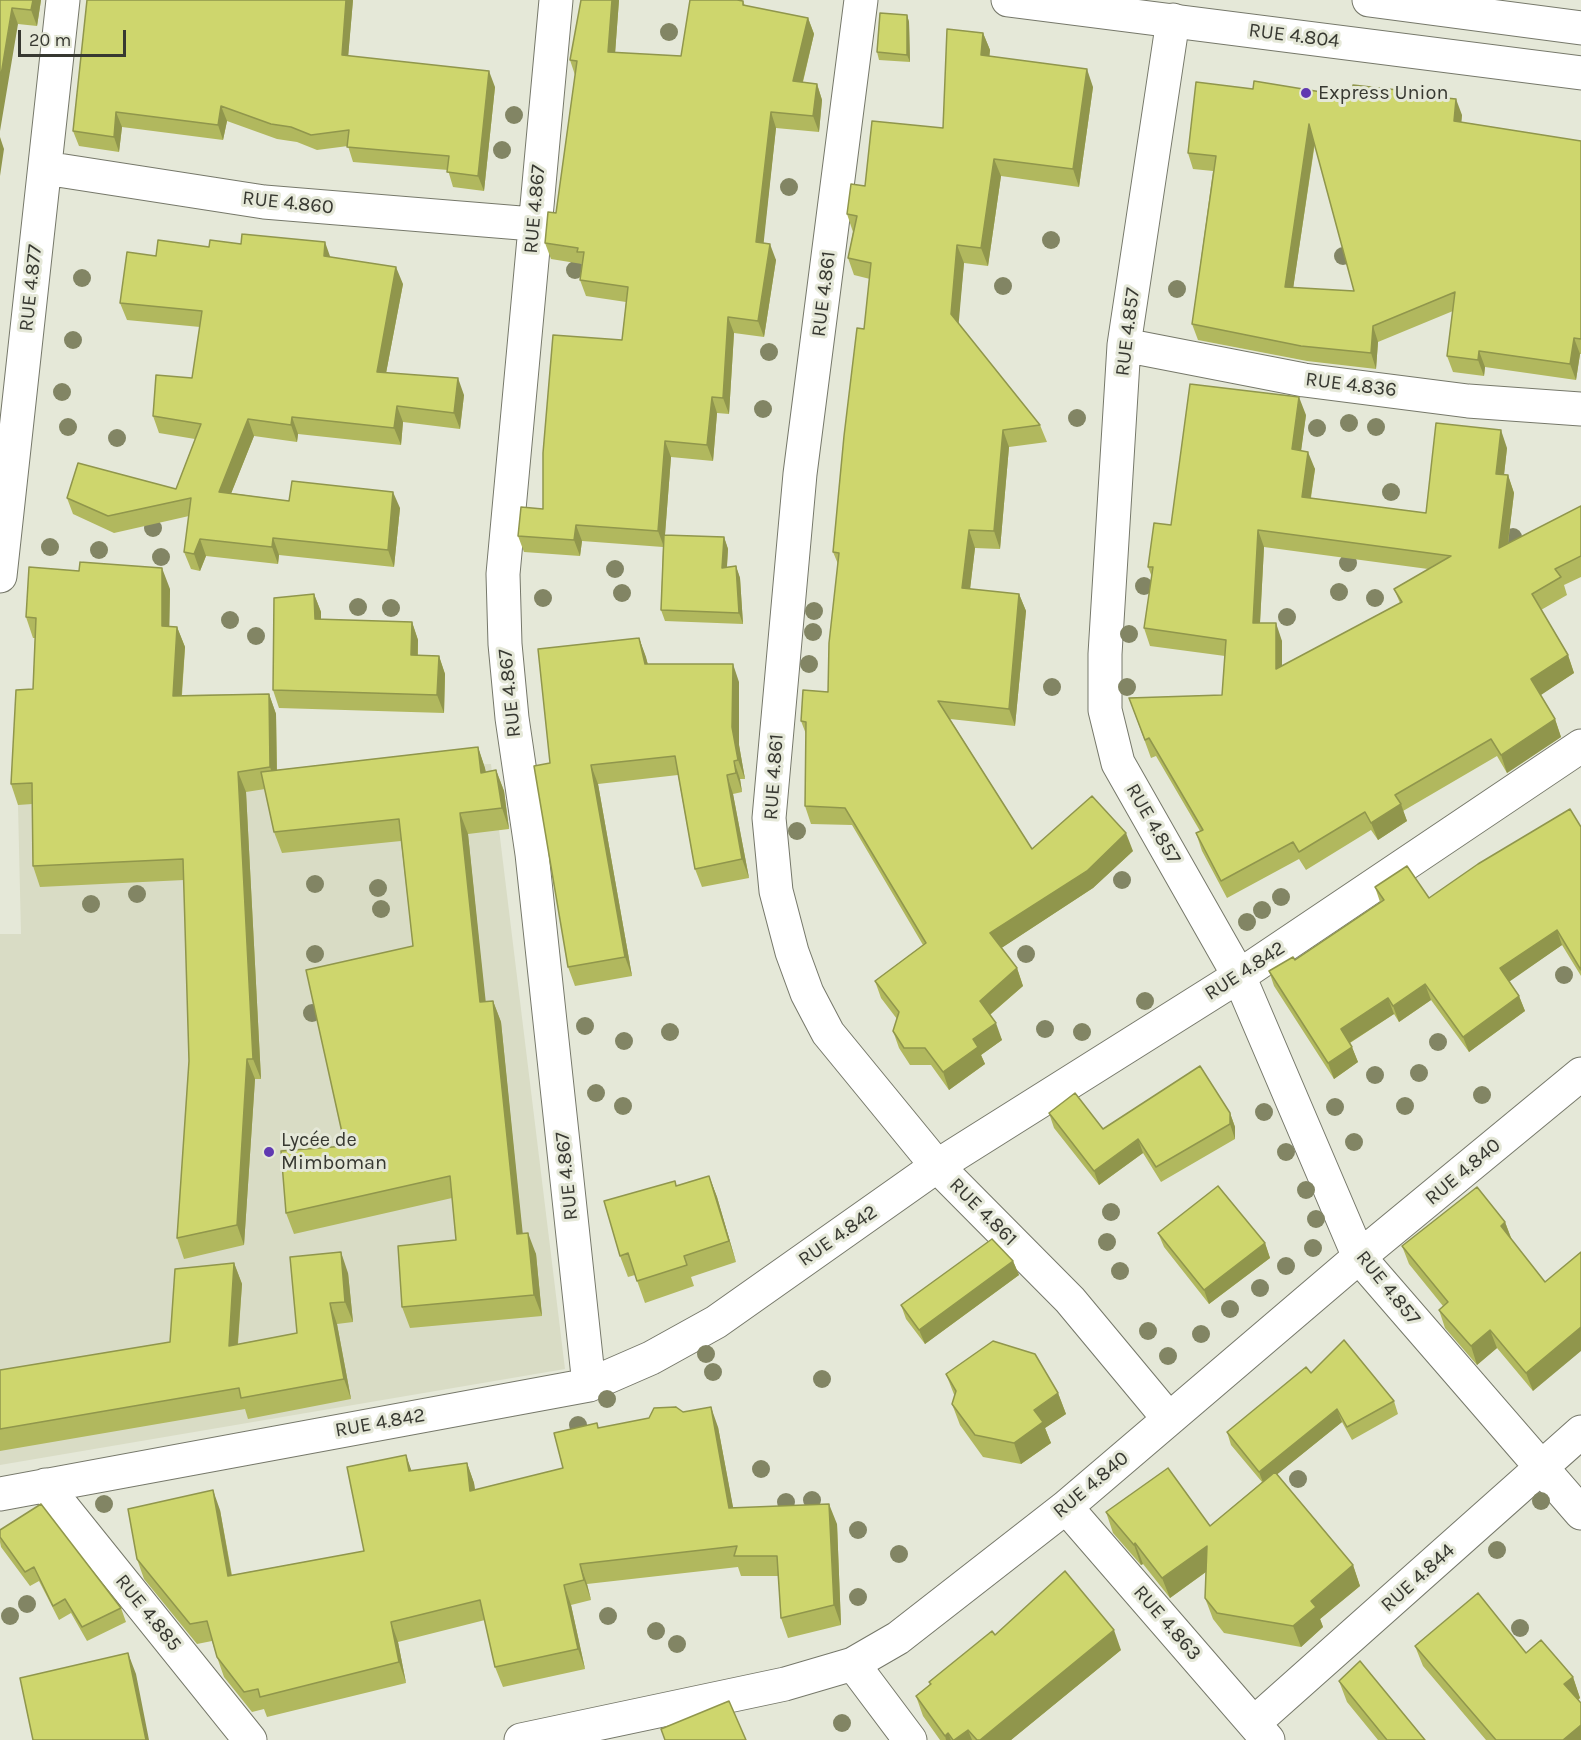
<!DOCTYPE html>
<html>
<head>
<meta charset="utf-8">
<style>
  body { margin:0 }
  #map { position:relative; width:1581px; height:1740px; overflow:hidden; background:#e5e8d8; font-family:Karla,sans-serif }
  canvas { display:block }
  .scale { position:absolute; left:18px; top:30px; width:108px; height:27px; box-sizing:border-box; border:3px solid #373831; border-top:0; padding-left:8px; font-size:18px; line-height:21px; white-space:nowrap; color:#373831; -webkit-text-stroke:4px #e5e8d8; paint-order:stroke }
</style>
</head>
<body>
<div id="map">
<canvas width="1581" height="1740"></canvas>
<div class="scale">20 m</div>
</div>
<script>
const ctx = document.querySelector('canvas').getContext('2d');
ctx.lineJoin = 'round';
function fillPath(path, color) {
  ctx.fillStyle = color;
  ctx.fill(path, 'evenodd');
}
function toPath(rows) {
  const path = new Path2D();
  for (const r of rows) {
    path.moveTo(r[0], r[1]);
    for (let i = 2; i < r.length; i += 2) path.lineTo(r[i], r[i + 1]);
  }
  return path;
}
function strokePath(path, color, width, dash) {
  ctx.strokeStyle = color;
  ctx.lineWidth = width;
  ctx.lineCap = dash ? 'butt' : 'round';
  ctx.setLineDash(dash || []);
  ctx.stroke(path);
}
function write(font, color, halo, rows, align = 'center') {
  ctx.font = font + ' Karla,sans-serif';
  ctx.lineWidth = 6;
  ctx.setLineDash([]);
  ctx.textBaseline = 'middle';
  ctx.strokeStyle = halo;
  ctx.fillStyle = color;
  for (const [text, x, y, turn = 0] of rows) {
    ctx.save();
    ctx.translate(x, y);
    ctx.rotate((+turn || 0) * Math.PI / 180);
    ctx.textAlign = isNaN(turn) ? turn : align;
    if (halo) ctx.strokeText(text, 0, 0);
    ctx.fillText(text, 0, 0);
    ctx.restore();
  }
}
fillPath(toPath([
  [491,764,565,1369,0,1465,0,934,21,934,18,805,76,777]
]), '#d9dcc5');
const street = toPath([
  [556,0,503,574,505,644,512,718,532,854,589,1385],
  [861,0,800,474,769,818,776,891,792,952,807,993,828,1033,937,1166,1070,1300,1169,1419],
  [1173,20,1124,345,1105,654,1105,710,1118,763,1239,976,1359,1257,1581,1513],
  [45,168,264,202,533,224],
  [1124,345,1304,380,1468,401,1581,409],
  [0,576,63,0],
  [45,1485,250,1740],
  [0,1494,589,1385,651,1358,716,1322,937,1166,1239,976,1581,746],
  [1066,1507,1268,1740],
  [853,1664,910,1740],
  [1254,1723,1581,1432],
  [521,1740,785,1684,853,1664,898,1638,1066,1507,1359,1257,1581,1074]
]);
const primary = toPath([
  [1008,0,1581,73],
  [1369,0,1581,28]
]);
strokePath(street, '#76786a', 35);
strokePath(primary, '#76786a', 35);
strokePath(street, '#fff', 33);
strokePath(primary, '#fff', 33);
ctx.fillStyle = '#828564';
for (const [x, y] of [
  [669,32],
  [514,115],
  [502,150],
  [789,187],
  [1051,240],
  [1343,256],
  [575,270],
  [82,278],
  [1003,286],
  [1177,289],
  [73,340],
  [769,352],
  [62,392],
  [763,409],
  [1077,418],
  [1349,423],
  [68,427],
  [1376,427],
  [1317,428],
  [117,438],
  [1391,492],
  [153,528],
  [1513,537],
  [50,547],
  [99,550],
  [161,557],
  [1348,563],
  [615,569],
  [1144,586],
  [1339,592],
  [622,593],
  [543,598],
  [1375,598],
  [358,607],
  [391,608],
  [814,611],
  [1287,617],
  [230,620],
  [813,632],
  [1129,634],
  [256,636],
  [809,664],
  [1052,687],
  [1127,687],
  [797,831],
  [1122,880],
  [315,884],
  [378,888],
  [137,894],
  [1281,897],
  [91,904],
  [381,909],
  [1262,910],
  [1247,922],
  [315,954],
  [1026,954],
  [1564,975],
  [1145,1001],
  [312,1013],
  [585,1026],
  [1045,1029],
  [670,1032],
  [1082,1032],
  [624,1041],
  [1438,1042],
  [1419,1073],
  [1375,1075],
  [596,1093],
  [1482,1095],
  [623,1106],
  [1405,1106],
  [1335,1107],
  [1264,1112],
  [1354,1142],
  [1286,1152],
  [1306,1190],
  [1111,1212],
  [1316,1219],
  [1107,1242],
  [1313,1248],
  [1286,1266],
  [1120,1271],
  [1260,1288],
  [1230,1309],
  [1148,1331],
  [1201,1334],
  [706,1354],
  [1168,1356],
  [713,1372],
  [822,1379],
  [607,1399],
  [578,1425],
  [761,1469],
  [1298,1479],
  [812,1500],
  [1541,1501],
  [786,1502],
  [104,1504],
  [858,1530],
  [1497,1550],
  [899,1554],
  [858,1597],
  [27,1604],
  [10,1616],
  [608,1616],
  [1520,1628],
  [656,1631],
  [677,1644],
  [842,1723]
]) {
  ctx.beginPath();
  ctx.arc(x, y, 9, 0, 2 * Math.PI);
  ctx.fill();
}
fillPath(toPath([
  [0,0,41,0,37,26,18,24],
  [353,0,348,56,495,87,484,191,453,187,448,170,353,162,348,146,317,150,297,142,277,139,227,121,223,140,122,127,119,152,79,146,73,131],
  [619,0,615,53,681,56,743,1,745,6,808,18,814,34,803,82,817,84,822,100,819,132,776,128,763,243,776,260,764,337,734,333,729,414,717,413,713,461,671,457,665,535,724,537,728,549,727,567,736,566,740,578,743,624,665,621,661,610,663,547,582,541,580,556,524,552,518,536,543,509,622,340,626,302,586,296,580,280,582,264,551,259,545,243,556,213,575,75,570,60],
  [907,15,909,22,910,62,879,60,877,52],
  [983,33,990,50,989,56,1093,87,1079,187,1001,176,988,266,964,263,958,323,1040,425,1047,442,1009,447,1000,549,975,548,970,589,1019,594,1026,611,1015,726,950,719,1032,849,1133,851,1093,888,1001,948,1017,968,1023,986,990,1015,1002,1040,981,1055,985,1064,949,1090,931,1065,910,1065,899,1048,893,1031,897,1019,881,998,875,981,923,945,852,825,811,824,805,806,806,734,801,721,828,692,838,564,833,552,864,329,870,279,854,275,848,258,853,232,847,214,943,128],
  [1253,89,1352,97,1400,93,1462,115,1461,122,1581,141,1581,354,1580,354,1576,380,1485,367,1484,376,1453,372,1447,356,1453,311,1378,342,1376,369,1307,361,1198,340,1192,324,1213,171,1193,169,1188,153],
  [1315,143,1354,291,1293,288],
  [209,247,331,257,403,284,386,373,464,395,460,429,403,422,401,445,298,434,297,442,254,436,231,493,289,501,400,508,394,567,279,555,278,564,206,556,200,571,191,569,184,552,189,516,114,533,73,514,67,498,176,489,195,439,159,433,153,416,192,378,200,327,127,320,120,303,156,256],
  [1306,415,1301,450,1315,469,1311,498,1426,513,1507,448,1504,475,1508,475,1514,493,1508,544,1581,506,1581,577,1564,585,1567,595,1541,610,1568,655,1574,673,1540,695,1555,719,1561,737,1507,773,1497,756,1403,811,1407,821,1378,840,1371,830,1306,870,1299,859,1227,898,1202,851,1196,833,1200,831,1156,756,1151,758,1129,698,1222,695,1225,656,1150,646,1144,628,1152,577,1148,567,1171,525],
  [1264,547,1428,569,1394,589,1400,603,1282,666,1282,641,1260,623],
  [170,589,169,626,177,627,185,647,182,695,269,694,276,714,277,770,478,747,486,772,496,770,504,791,509,829,468,834,485,1002,493,1001,501,1022,522,1233,536,1254,542,1316,410,1328,402,1307,456,1240,452,1198,294,1234,286,1213,345,1146,413,946,401,841,282,853,274,832,265,789,246,792,261,1079,255,1079,244,1245,184,1259,177,1238,189,1061,184,880,40,887,33,866,32,804,18,805,11,784,33,689,35,638,33,638,26,617],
  [314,594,321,612,321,620,412,622,418,640,418,655,439,656,445,674,444,713,279,708,273,690],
  [639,638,648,664,739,682,739,745,745,779,740,779,742,792,733,794,749,878,702,887,695,869,678,775,598,784,632,976,575,986,568,967,550,763],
  [1581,827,1581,976,1562,945,1509,981,1519,996,1525,1011,1469,1052,1431,1000,1399,1022,1394,1014,1350,1043,1358,1062,1334,1079,1274,986,1269,971,1295,960,1380,902,1375,887,1429,898],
  [1049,1113,1103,1129,1230,1113,1235,1127,1235,1139,1161,1182,1143,1153,1099,1185,1054,1128],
  [709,1176,717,1197,736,1262,691,1277,694,1286,645,1303,635,1275,628,1277,620,1256,676,1186],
  [1505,1222,1512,1240,1545,1282,1533,1391,1497,1348,1477,1365,1445,1328,1439,1310,1443,1306,1409,1264,1402,1246],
  [1158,1233,1265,1243,1270,1258,1209,1304,1164,1247],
  [1013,1261,1019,1275,925,1344,906,1319,901,1305],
  [234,1263,242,1284,238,1344,297,1333,348,1273,353,1322,337,1324,351,1399,248,1419,245,1409,0,1451,0,1370,170,1342],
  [1311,1373,1394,1401,1398,1414,1352,1440,1342,1422,1277,1474,1353,1565,1360,1586,1320,1619,1323,1627,1301,1647,1224,1633,1213,1619,1205,1598,1206,1572,1170,1598,1143,1564,1141,1565,1113,1533,1106,1512,1210,1526,1262,1482,1231,1445,1227,1432],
  [946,1374,1058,1393,1066,1414,1045,1428,1051,1443,1021,1464,983,1457,960,1425,952,1404,955,1397],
  [683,1412,718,1427,733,1508,837,1524,841,1625,788,1638,781,1618,779,1576,741,1576,738,1567,587,1584,591,1600,571,1605,585,1669,503,1687,495,1667,485,1620,398,1642,406,1683,267,1717,264,1709,252,1712,224,1677,217,1657,212,1641,197,1644,144,1579,137,1559,220,1510,232,1575,364,1551,406,1455,411,1471,467,1463,474,1483,475,1490,563,1468,599,1428],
  [0,1530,121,1608,126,1622,87,1641,71,1613,59,1620,39,1581,30,1586,1,1547,0,1542],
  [995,1635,1121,1650,1011,1740,940,1740,923,1716,916,1696,930,1684,929,1682],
  [1415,1646,1526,1653,1573,1677,1580,1698,1578,1700,1581,1740,1486,1740,1423,1666],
  [1339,1681,1425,1740,1378,1740,1347,1702]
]), '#b1b85e');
fillPath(toPath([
  [33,0,41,0,37,26,31,10],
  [346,0,353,0,347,70,342,55],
  [612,0,619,0,614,68,608,52],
  [12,8,18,24,0,131,0,81],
  [907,15,909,22,910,62,907,55],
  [808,18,814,34,799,97,793,81],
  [983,33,990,50,988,72,981,55],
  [1087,69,1093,87,1079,187,1073,169],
  [489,71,495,87,484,191,478,176],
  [817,84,822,100,819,132,813,116],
  [1456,99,1462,115,1460,137,1454,121],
  [221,106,227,121,223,140,218,125],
  [116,112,122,127,119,152,114,137],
  [771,112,776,128,762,258,756,242],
  [1309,124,1315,140,1291,303,1285,287],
  [0,137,4,149,0,176],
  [994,159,1001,176,988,266,981,248],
  [325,242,331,259,324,256],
  [770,244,776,260,764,337,758,321],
  [957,245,964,263,958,331,951,314],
  [396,267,403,284,383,389,377,372],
  [728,317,734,333,729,414,723,398],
  [1373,326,1378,342,1376,369,1371,353],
  [1574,338,1580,354,1576,380,1570,364],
  [1479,351,1485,367,1484,376,1478,360],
  [458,378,464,395,460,429,454,413],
  [712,397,717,413,713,461,707,445],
  [1299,397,1306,415,1299,466,1292,449],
  [397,406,403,422,401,445,394,428],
  [292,417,298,434,297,442,291,425],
  [248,419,254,436,225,509,219,492],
  [1003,430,1009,447,1000,549,994,531],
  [1501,430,1507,448,1502,492,1496,474],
  [665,441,671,457,664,547,658,531],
  [1308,452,1315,469,1308,514,1302,497],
  [1508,475,1514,493,1505,566,1499,548],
  [393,492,400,508,394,567,388,550],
  [576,525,582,541,580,556,574,540],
  [969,530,975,548,968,606,962,588],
  [1258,530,1264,547,1259,641,1253,623],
  [724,537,728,549,726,579,722,568],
  [273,538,279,555,278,564,272,547],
  [200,539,206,556,200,571,194,554],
  [736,566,740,578,743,624,739,613],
  [162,568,170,589,169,646,162,626],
  [314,594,321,612,321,637,315,619],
  [1019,594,1026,611,1015,726,1009,709],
  [412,622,418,640,417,673,411,655],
  [1276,623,1282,641,1282,687,1276,669],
  [177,627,185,647,180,716,173,696],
  [639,638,646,657,652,683,645,664],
  [1568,655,1574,673,1538,697,1531,679],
  [439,656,445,674,444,713,437,695],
  [733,664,739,682,739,745,745,779,738,760,732,727],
  [269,694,276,714,277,788,270,767],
  [1555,719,1561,737,1507,773,1501,755],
  [478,747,485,768,489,794,481,773],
  [734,761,740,779,742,792,736,773],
  [591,765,598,784,632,976,625,957],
  [496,770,504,791,509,829,502,808],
  [238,772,246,792,261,1079,253,1059],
  [727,775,733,794,749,878,742,859],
  [1401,804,1407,821,1378,840,1371,823],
  [460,813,468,834,488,1023,480,1002],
  [1126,833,1133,851,1093,888,997,951,990,933],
  [1557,930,1562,945,1506,984,1500,968],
  [1017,968,1023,986,986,1018,980,1001],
  [1425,984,1431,1000,1399,1022,1393,1006],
  [1519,996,1525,1011,1469,1052,1463,1037],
  [1388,998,1394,1014,1346,1045,1341,1029],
  [493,1001,501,1022,525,1255,517,1234],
  [996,1023,1002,1040,981,1055,985,1064,949,1090,943,1072,973,1039],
  [1352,1047,1358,1062,1334,1079,1328,1063],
  [247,1059,255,1079,244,1245,237,1225],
  [1230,1113,1235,1127,1235,1139,1230,1124],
  [1138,1139,1143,1153,1099,1185,1094,1171],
  [709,1176,717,1197,736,1262,729,1241],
  [1505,1222,1512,1241,1501,1226],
  [528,1233,536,1254,542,1316,534,1295],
  [1265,1243,1270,1258,1209,1304,1204,1290],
  [341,1252,348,1273,353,1322,345,1302],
  [1013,1261,1019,1275,925,1344,919,1330],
  [234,1263,242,1284,236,1366,229,1346],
  [330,1303,337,1324,351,1399,344,1379],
  [1581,1327,1581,1351,1533,1391,1526,1373],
  [1490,1330,1497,1348,1477,1365,1471,1346],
  [1058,1393,1066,1414,1045,1428,1051,1443,1021,1464,1014,1443,1034,1410],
  [711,1407,718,1427,737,1528,729,1508],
  [1337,1409,1342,1422,1264,1485,1259,1472],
  [406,1455,413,1475,409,1471],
  [467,1463,474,1483,478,1511,470,1491],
  [213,1490,220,1510,235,1596,228,1576],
  [829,1504,837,1524,841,1625,834,1605],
  [1135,1543,1143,1564,1141,1565,1134,1545],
  [1207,1546,1214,1566,1170,1598,1162,1578],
  [580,1564,587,1584,591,1600,584,1580],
  [1353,1565,1360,1586,1320,1619,1323,1627,1301,1647,1293,1626,1311,1601],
  [564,1585,571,1605,585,1669,578,1649],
  [391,1622,398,1642,406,1683,399,1662],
  [1114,1630,1121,1650,1011,1740,980,1740],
  [128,1653,136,1674,149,1740,146,1740],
  [1573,1677,1580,1698,1572,1704,1564,1684],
  [1581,1725,1581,1740,1563,1740],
  [968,1730,972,1740,954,1740],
  [948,1733,951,1740,946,1740,945,1736]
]), '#90964c');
const building = toPath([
  [0,0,33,0,31,10,12,8,0,81,0,0],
  [87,0,346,0,342,55,489,71,478,176,447,172,449,156,347,147,349,130,311,135,291,127,271,124,221,106,218,125,116,112,114,137,73,131,87,0],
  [581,0,612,0,608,52,681,56,690,0,737,0,743,1,743,5,808,18,793,81,817,84,813,116,771,112,756,242,770,244,758,321,728,317,723,398,712,397,707,445,665,441,658,531,576,525,574,540,518,536,521,507,543,509,543,453,553,335,622,340,628,287,580,280,584,252,577,252,578,248,545,243,548,212,556,213,577,61,570,60,581,0],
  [880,13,907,15,907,55,877,52,880,13],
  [947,29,983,33,981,55,1087,69,1073,169,994,159,981,248,957,245,951,314,1040,425,1003,430,994,531,969,530,962,588,1019,594,1009,709,938,701,1032,849,1092,796,1126,833,1087,871,990,933,1017,968,980,1001,996,1023,973,1039,978,1047,943,1072,925,1048,904,1048,893,1031,899,1012,875,981,926,943,845,808,805,806,806,722,801,721,803,690,828,692,829,643,839,553,833,552,844,436,857,328,864,329,871,263,848,258,857,216,847,214,851,184,865,186,872,121,943,128,947,29],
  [1254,81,1352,97,1353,85,1398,90,1398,93,1456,99,1454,121,1581,141,1581,339,1574,338,1570,364,1479,351,1478,360,1447,356,1455,292,1373,326,1371,353,1301,346,1192,324,1216,156,1188,153,1196,82,1253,89,1254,81],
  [1309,124,1354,291,1285,287,1309,124],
  [242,234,325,242,324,256,396,267,377,372,458,378,454,413,397,406,394,428,292,417,291,425,248,419,219,492,289,501,292,481,393,492,388,550,273,538,272,547,200,539,194,554,184,552,191,498,108,516,67,498,78,463,176,489,201,424,153,416,156,375,192,378,202,311,120,303,127,252,156,256,158,240,209,247,210,240,241,244,242,234],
  [1190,384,1299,397,1292,449,1308,452,1302,497,1426,513,1436,423,1501,430,1496,474,1508,475,1499,548,1581,506,1581,556,1555,569,1561,577,1532,594,1568,655,1531,679,1555,719,1501,755,1491,739,1395,795,1401,804,1371,823,1365,812,1299,852,1293,842,1221,881,1196,833,1203,830,1149,738,1145,740,1129,698,1222,695,1226,640,1144,628,1153,567,1148,567,1154,523,1171,525,1190,384],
  [1258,530,1451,556,1394,589,1402,602,1276,669,1276,623,1253,623,1258,530],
  [664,535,724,537,722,568,736,566,739,613,661,610,664,535],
  [80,562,162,568,162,626,177,627,173,696,269,694,270,767,238,772,253,1059,247,1059,237,1225,177,1238,189,1061,183,859,33,866,32,783,11,784,16,690,33,689,36,618,26,617,29,567,79,571,80,562],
  [314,594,315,619,412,622,411,655,439,656,437,695,273,690,274,598,314,594],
  [639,638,645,664,733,664,732,727,738,760,734,761,736,773,727,775,742,859,695,869,675,756,591,765,625,957,568,967,534,766,550,763,538,649,639,638],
  [478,747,481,773,496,770,502,808,460,813,480,1002,493,1001,517,1234,528,1233,534,1295,402,1307,398,1246,456,1240,450,1176,286,1213,281,1151,345,1146,306,970,413,946,399,819,274,832,261,772,478,747],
  [1570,809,1581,827,1581,970,1557,930,1500,968,1519,996,1463,1037,1425,984,1393,1006,1388,998,1341,1029,1352,1047,1328,1063,1269,971,1293,957,1295,960,1384,900,1375,887,1407,866,1429,898,1478,864,1570,809],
  [1200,1066,1230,1113,1230,1124,1156,1167,1138,1139,1094,1171,1049,1113,1075,1093,1103,1129,1200,1066],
  [709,1176,729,1241,684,1256,687,1265,637,1281,628,1253,620,1256,604,1201,675,1181,676,1186,709,1176],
  [1218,1186,1265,1243,1204,1290,1158,1233,1218,1186],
  [1477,1187,1505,1222,1501,1226,1545,1282,1581,1252,1581,1327,1526,1373,1490,1330,1471,1346,1439,1310,1448,1302,1402,1246,1477,1187],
  [992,1239,1013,1261,919,1330,901,1305,992,1239],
  [341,1252,345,1302,330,1303,344,1379,241,1398,239,1388,0,1429,0,1370,170,1342,175,1269,234,1263,229,1346,297,1333,290,1257,341,1252],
  [1344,1340,1394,1401,1347,1427,1337,1409,1259,1472,1227,1432,1306,1367,1311,1373,1344,1340],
  [993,1341,1035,1354,1058,1393,1034,1410,1043,1422,1014,1443,975,1435,952,1404,956,1391,946,1374,993,1341],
  [676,1407,683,1412,711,1407,729,1508,829,1504,834,1605,781,1618,777,1556,734,1556,737,1546,580,1564,584,1580,564,1585,578,1649,495,1667,480,1600,391,1622,399,1662,260,1697,258,1689,244,1692,217,1657,207,1621,190,1624,137,1559,128,1509,213,1490,228,1576,364,1551,347,1467,406,1455,409,1471,467,1463,470,1491,563,1468,554,1433,597,1423,598,1428,649,1418,654,1408,676,1407],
  [1168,1468,1210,1526,1275,1472,1353,1565,1311,1601,1316,1607,1293,1626,1217,1613,1205,1598,1207,1546,1162,1578,1135,1543,1134,1545,1106,1512,1168,1468],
  [41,1504,121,1608,82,1627,65,1599,53,1606,34,1567,25,1572,0,1537,0,1530,41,1504],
  [1065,1571,1114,1630,980,1740,977,1740,968,1730,954,1740,953,1740,948,1733,945,1736,916,1696,931,1684,929,1682,992,1631,995,1635,1065,1571],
  [1478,1593,1526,1653,1541,1640,1573,1677,1564,1684,1581,1703,1581,1725,1563,1740,1496,1740,1415,1646,1478,1593],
  [128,1653,146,1740,33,1740,20,1678,128,1653],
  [1360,1661,1425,1740,1387,1740,1339,1681,1360,1661],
  [729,1701,746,1740,665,1740,661,1729,729,1701]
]);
fillPath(building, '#ced66d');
strokePath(building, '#90964c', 1.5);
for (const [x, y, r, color] of [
  [1306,93,6,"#6039b1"],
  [269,1152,6,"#6039b1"]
]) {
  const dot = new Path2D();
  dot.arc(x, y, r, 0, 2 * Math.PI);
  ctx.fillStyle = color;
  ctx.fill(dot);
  strokePath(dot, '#e5e8d8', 2);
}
write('20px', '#373831', '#e5e8d8', [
  ["RUE 4.804",1294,36,7],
  ["RUE 4.860",288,203,6],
  ["RUE 4.867",535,209,-85],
  ["RUE 4.877",31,288,-84],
  ["RUE 4.861",824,294,-83],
  ["RUE 4.857",1128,332,-83],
  ["RUE 4.836",1351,385,7],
  ["RUE 4.867",510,693,-96],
  ["RUE 4.861",774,777,-86],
  ["RUE 4.857",1153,824,60],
  ["RUE 4.842",1245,971,-33],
  ["RUE 4.840",1463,1172,-40],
  ["RUE 4.867",567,1176,-96],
  ["RUE 4.861",983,1212,45],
  ["RUE 4.842",838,1236,-35],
  ["RUE 4.857",1388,1288,51],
  ["RUE 4.842",380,1423,-10],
  ["RUE 4.840",1091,1485,-40],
  ["RUE 4.844",1418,1578,-42],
  ["RUE 4.885",148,1613,51],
  ["RUE 4.863",1167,1623,49]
]);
write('20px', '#373831', '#e5e8d8', [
  ["Express Union",1318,93],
  ["Lycée de",281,1140],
  ["Mimboman",281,1163]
], 'left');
</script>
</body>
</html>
